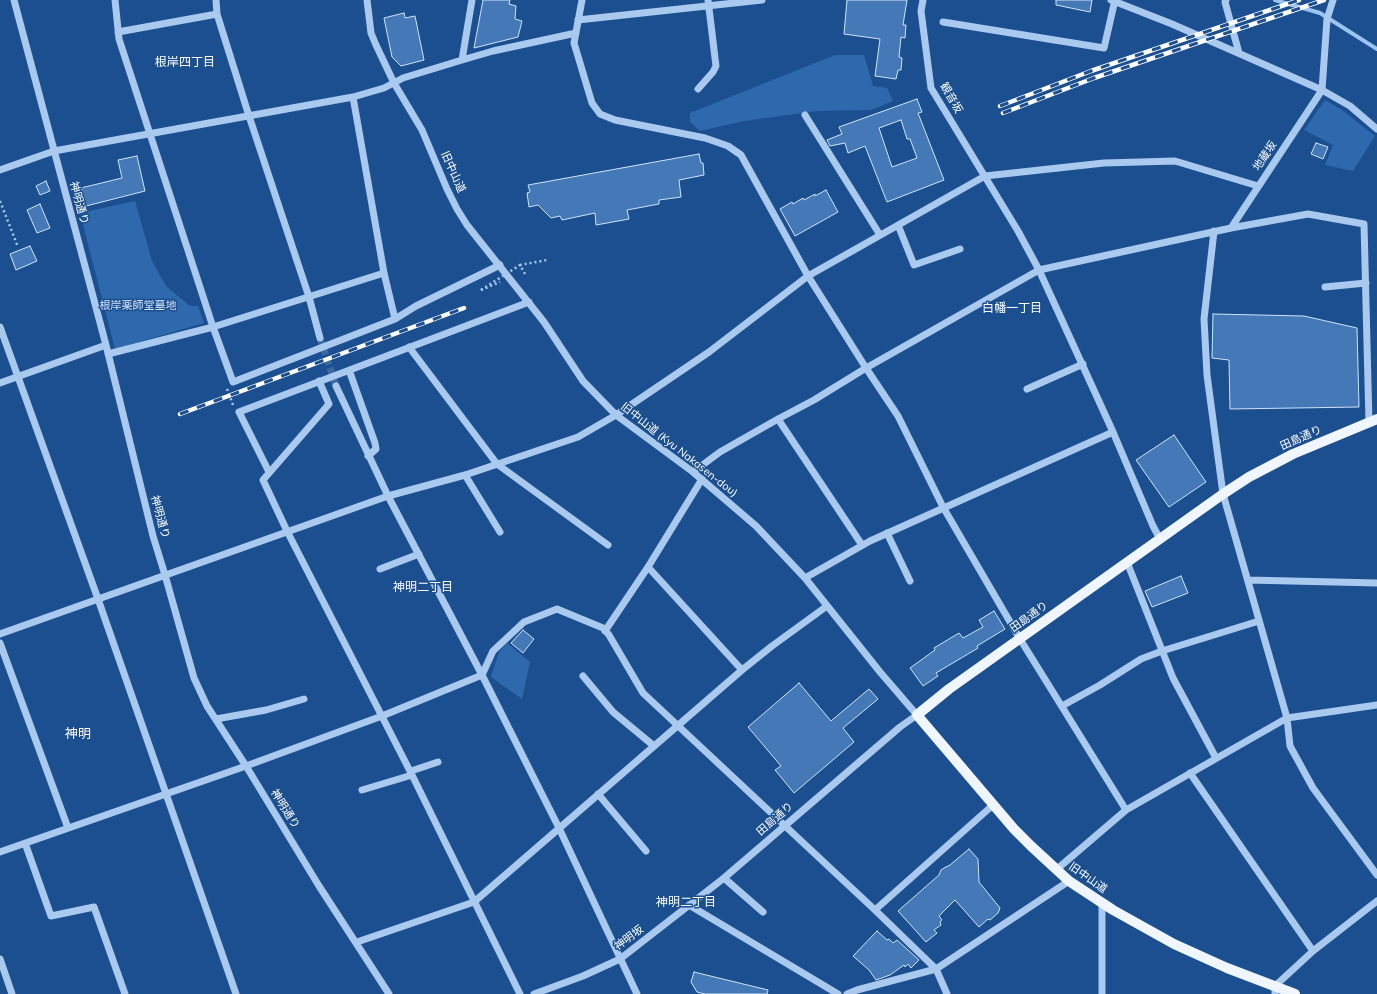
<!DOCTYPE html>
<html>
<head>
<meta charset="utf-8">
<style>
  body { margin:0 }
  canvas { display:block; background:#1b4f8f }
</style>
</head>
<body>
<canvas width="1377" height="994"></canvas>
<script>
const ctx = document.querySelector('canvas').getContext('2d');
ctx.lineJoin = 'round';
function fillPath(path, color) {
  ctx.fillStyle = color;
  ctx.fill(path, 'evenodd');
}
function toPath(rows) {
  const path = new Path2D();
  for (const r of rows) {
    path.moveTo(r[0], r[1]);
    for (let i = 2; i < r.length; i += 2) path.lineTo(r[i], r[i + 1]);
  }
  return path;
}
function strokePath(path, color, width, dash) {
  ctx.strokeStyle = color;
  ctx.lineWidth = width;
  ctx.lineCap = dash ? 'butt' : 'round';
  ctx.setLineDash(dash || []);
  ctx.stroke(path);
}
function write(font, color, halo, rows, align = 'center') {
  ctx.font = font + ' Mulish,"Noto Sans JP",sans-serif';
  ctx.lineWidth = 3;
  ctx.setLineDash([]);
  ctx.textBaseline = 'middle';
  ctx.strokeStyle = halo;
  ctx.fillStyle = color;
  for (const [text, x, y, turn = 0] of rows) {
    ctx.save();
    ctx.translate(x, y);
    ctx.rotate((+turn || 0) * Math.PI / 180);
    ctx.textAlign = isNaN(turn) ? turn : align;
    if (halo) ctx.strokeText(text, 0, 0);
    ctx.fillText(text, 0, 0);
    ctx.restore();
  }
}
fillPath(toPath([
  [835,55,864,55,873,86,887,88,893,101,871,110,817,111,744,121,700,131,690,122,690,113],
  [1325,100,1342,110,1375,136,1353,171,1325,165,1333,145,1304,130],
  [135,201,152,261,166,286,190,306,198,306,204,323,115,349,80,213],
  [507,643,530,662,522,699,491,677,499,652]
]), '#2e69ad');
strokePath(toPath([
  [1275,0,1320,13,1377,49]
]), '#9cc4f0', 4);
const building = toPath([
  [483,0,510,0,509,4,516,6,515,19,522,21,518,37,474,48,483,0],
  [847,0,907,0,903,25,906,25,905,38,901,37,899,57,902,58,901,70,898,70,896,79,875,76,880,39,844,34,847,0],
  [1056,0,1092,0,1090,12,1056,5,1056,0],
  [404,13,405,18,415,16,424,60,401,66,392,57,384,18,404,13],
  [917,99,922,112,918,113,944,180,887,202,865,146,848,153,845,143,830,146,827,140,842,134,839,127,917,99],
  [901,120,907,139,910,139,917,158,892,167,879,128,901,120],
  [1316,143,1328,147,1323,159,1311,154,1316,143],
  [699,154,701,163,703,163,704,175,679,180,681,197,659,200,659,204,627,210,629,219,596,225,595,213,562,220,560,216,551,218,538,205,529,207,527,193,530,192,528,185,699,154],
  [137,156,145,191,86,206,81,188,122,178,118,160,137,156],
  [46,181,50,191,40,195,36,186,46,181],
  [826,190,838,212,795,236,780,209,792,202,793,204,803,198,804,200,815,194,815,196,826,190],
  [40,204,50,228,37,233,27,210,40,204],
  [30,246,37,261,16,270,10,254,30,246],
  [1213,314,1304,316,1357,328,1359,407,1230,409,1229,360,1212,358,1213,314],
  [1174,435,1206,482,1169,507,1136,460,1174,435],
  [1181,576,1188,593,1152,607,1145,591,1181,576],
  [994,611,1005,629,977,646,978,648,936,673,938,676,923,686,910,668,935,650,934,648,959,633,963,638,983,627,979,620,994,611],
  [523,630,534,639,523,653,511,643,523,630],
  [799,683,831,721,869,689,878,699,843,728,854,742,794,793,775,770,781,766,748,727,799,683],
  [969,849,978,859,979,882,1000,908,998,913,990,920,988,919,979,927,955,900,939,916,942,920,940,922,941,925,934,930,937,933,926,942,898,911,939,875,941,870,944,868,950,865,969,849],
  [877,931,887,940,889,939,893,943,897,940,919,960,911,968,908,964,905,967,904,965,890,975,876,980,869,970,853,956,877,931],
  [694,972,768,990,767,994,705,994,697,992,691,982,694,972]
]);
fillPath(building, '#4478b7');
strokePath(building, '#cfe3fa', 1);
strokePath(toPath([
  [320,338,336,386]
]), '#3d69a0', 7, [7, 3.5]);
strokePath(toPath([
  [0,201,18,247],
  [525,274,520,265,547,260],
  [481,290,500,282],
  [227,389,233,405]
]), '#a9c9ee', 2.5, [2, 3]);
strokePath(toPath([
  [14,0,106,345,153,536,165,575,194,678,207,706,246,766,319,886,389,994],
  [115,0,119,39,213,327,233,382,395,319,416,306,500,265],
  [216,0,217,14,249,116,309,297,320,338],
  [367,0,371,33,376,45,394,83,422,130,447,189,457,209,467,225,544,322,583,381,616,415,693,472,756,526,805,578,880,672,917,715,900,727,724,878,620,959,583,976,534,994],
  [582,0,574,43,592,103,600,114,615,120,705,138,728,146,741,155,808,276,866,368,898,416,943,507,1020,639,1126,810],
  [923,0,921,11,931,88,1018,231,1039,270,1113,432,1153,526,1160,539],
  [1111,0,1172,24,1322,90,1350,106,1377,129],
  [1226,0,1225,2,1239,53],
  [578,20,762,0],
  [943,22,1104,48,1115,0],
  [118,32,217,14],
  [462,60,472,0],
  [698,89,713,72,716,66,708,0],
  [353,97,384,273,395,319],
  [805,115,880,235],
  [0,170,54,151,353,97,384,88,403,78,462,60,493,51,576,33],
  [898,225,914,265,960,249],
  [1231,228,1322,90,1327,19,1333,0],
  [1214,231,1204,319,1207,375,1223,494,1287,718,1290,746,1313,788,1377,875],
  [1325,287,1366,283],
  [0,327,98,599,236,994],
  [409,347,497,464,608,545],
  [108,354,213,327,384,273],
  [349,370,375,443,376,449,368,456],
  [319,381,329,404,263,480,287,531,412,775,520,994],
  [0,383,106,345],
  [336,386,388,496,482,675,559,828,637,994],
  [1027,389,1083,364],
  [778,419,862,545],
  [269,472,239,412,529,302],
  [693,472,720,452,778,419,814,400,866,368,1039,270,1231,228,1308,214,1364,224,1369,422],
  [465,475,500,532],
  [887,533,910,581],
  [1127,562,1173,678,1216,758],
  [648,567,742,670],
  [380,569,419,554],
  [805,578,870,541,1113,432],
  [1248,580,1377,583],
  [605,631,648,567,702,479],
  [0,634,388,496,465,475,578,437,616,415,709,352,808,276,985,176,1104,163,1175,161,1258,186],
  [0,643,68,828],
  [583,676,613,712,654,746],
  [1062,706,1100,685,1141,659,1162,651,1259,621],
  [216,719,266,710,304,699],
  [411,771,438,762],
  [1190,773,1313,951],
  [362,790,412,775],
  [598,794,646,851],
  [25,843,51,916,94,907,125,994],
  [0,852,246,766,382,716,482,675,493,651,524,622,557,609,603,628,609,635,643,693,875,910,936,969,947,994],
  [1056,870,1126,810,1287,718,1377,705],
  [724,878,763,912],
  [689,905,838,994],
  [875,910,993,805],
  [357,942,474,902,742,670,772,646,827,606],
  [0,959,12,994],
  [847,994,857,990,936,969,1069,881],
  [1102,994,1102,903],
  [1275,994,1275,986,1313,951,1377,901]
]), '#a9c9ee', 7);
strokePath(toPath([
  [1295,994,1227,968,1174,944,1113,910,1069,881,1031,846,1014,829,917,715,949,689,1223,494,1249,477,1293,454,1377,419]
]), '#f0f6ff', 10);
const rail = toPath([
  [1000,106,1091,71,1299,0],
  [1003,113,1094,78,1324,0],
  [180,414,464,308]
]);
strokePath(rail, '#fff', 4.5);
strokePath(rail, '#1b4f8f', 3, [9]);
strokePath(toPath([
  [481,290,520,265]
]), '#a9c9ee', 2.5, [2, 3]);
write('11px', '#fff', '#1b4f8f', [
  ["観音坂",951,98,60],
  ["地蔵坂",1265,156,-56],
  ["旧中山道",453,172,66],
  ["神明通り",79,203,75],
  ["田島通り",1301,438,-24],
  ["旧中山道 (Kyu Nakasen-dou)",679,450,38],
  ["神明通り",160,517,75],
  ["田島通り",1029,617,-36],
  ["神明通り",285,809,58],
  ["田島通り",775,819,-41],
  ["旧中山道",1088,878,35],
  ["神明坂",629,938,-37]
]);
write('11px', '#cfe3fa', '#1b4f8f', [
  ["根岸薬師堂墓地",138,306]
]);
write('12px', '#fff', '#1b4f8f', [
  ["根岸四丁目",185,62],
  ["白幡一丁目",1012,308],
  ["神明二丁目",423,587],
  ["神明二丁目",686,902]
]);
write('13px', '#fff', '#1b4f8f', [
  ["神明",78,734]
]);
</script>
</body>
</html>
